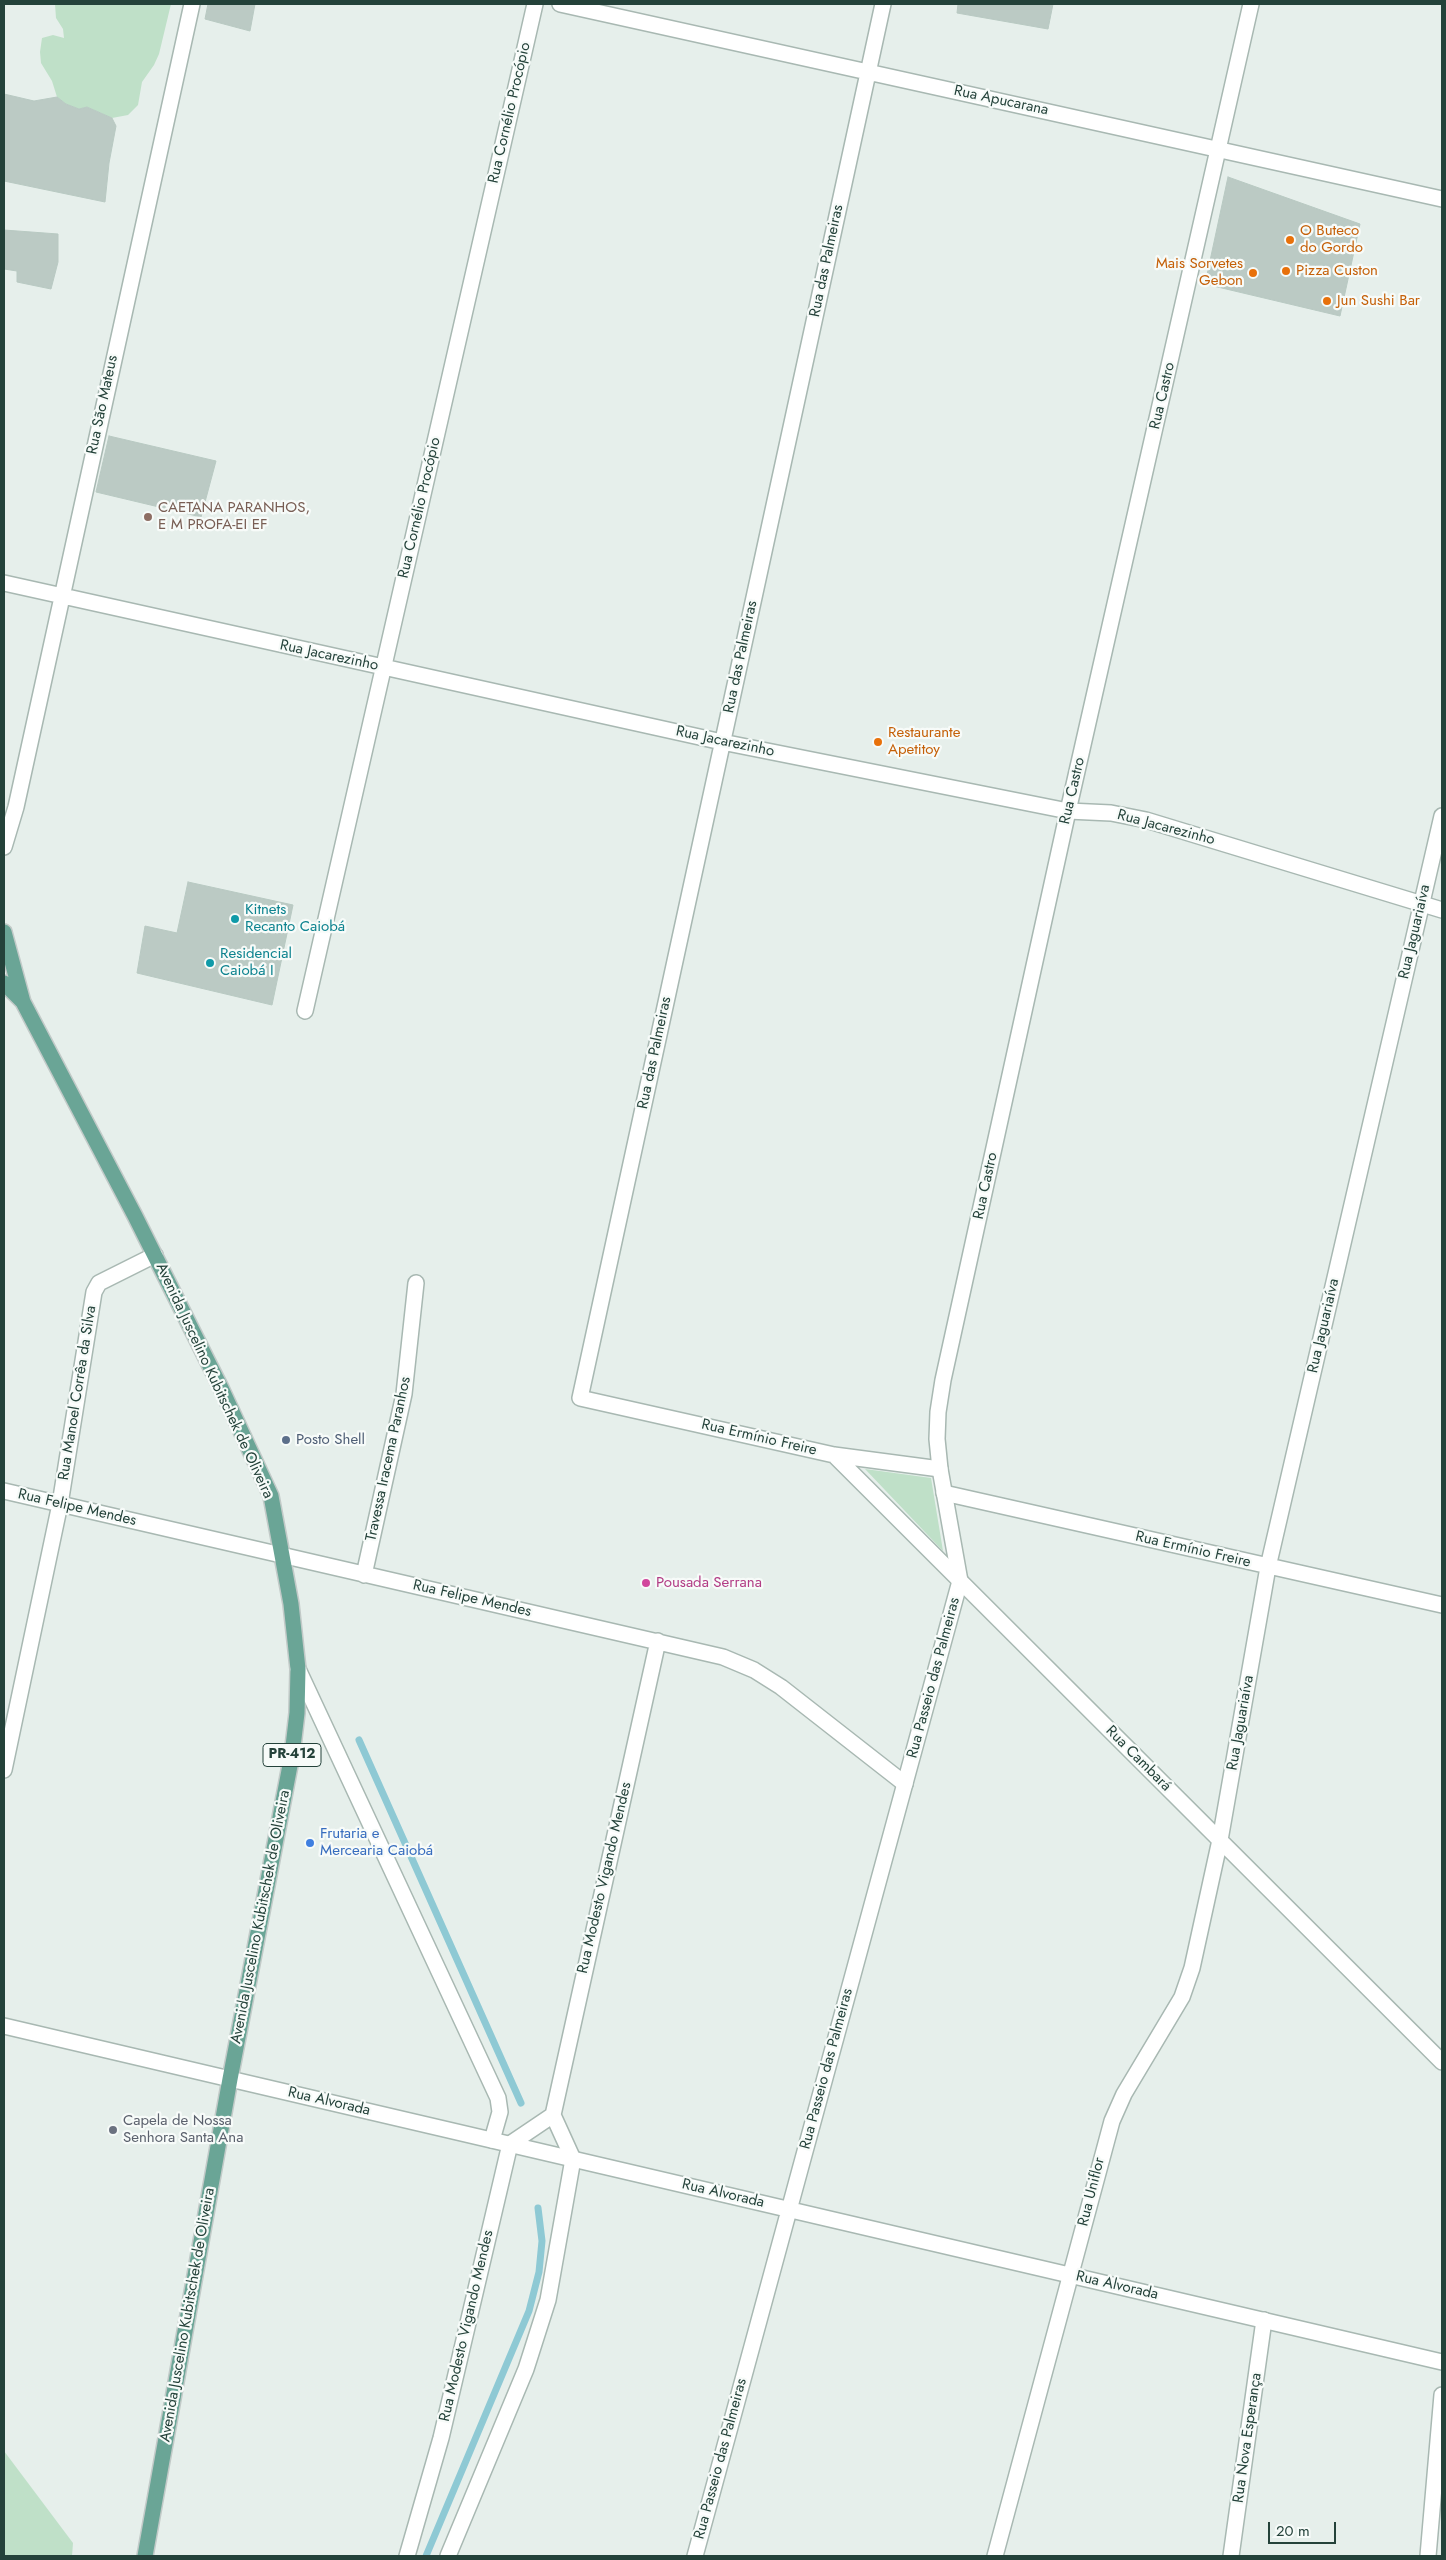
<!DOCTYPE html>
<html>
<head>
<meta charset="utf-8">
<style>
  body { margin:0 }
  #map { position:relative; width:1446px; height:2560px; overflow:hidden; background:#e6efeb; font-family:Jost,sans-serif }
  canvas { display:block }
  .frame { position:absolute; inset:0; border:5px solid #24423a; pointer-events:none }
  .scale { position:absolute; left:1268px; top:2522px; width:68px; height:22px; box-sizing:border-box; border:2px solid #24423a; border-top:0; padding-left:6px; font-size:15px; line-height:18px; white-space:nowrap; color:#24423a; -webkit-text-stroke:4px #f7fbf9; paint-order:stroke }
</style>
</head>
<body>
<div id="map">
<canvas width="1446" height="2560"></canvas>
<div class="frame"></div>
<div class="scale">20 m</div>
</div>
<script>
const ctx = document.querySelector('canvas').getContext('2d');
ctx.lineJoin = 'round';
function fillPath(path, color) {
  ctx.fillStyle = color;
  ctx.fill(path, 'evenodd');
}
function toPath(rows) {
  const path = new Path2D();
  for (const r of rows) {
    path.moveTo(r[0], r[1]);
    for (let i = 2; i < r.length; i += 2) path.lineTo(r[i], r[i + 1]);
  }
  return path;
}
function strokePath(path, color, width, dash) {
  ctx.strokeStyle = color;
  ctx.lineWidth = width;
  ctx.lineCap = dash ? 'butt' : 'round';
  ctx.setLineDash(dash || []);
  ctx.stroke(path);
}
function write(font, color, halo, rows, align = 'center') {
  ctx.font = font + ' Jost,sans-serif';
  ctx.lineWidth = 4.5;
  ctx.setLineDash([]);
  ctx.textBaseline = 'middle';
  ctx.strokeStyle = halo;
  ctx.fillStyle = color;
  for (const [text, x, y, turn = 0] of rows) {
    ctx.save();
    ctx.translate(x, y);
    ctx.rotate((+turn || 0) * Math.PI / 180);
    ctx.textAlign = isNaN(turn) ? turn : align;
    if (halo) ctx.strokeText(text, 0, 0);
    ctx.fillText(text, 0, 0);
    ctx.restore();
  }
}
fillPath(toPath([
  [55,4,171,4,159,54,154,65,142,82,138,105,128,115,112,118,87,107,79,109,66,104,57,97,52,81,41,63,40,52,42,38,53,35,64,38,63,29,56,18],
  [865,1469,931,1478,943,1551],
  [4,2451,73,2543,72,2556,4,2556]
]), '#bfe0c8');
strokePath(toPath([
  [359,1740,521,2103],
  [426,2556,529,2311,539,2272,542,2241,538,2208]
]), '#8ec9d4', 7);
const building = toPath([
  [208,4,255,4,250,31,205,19,208,4],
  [958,4,1053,4,1048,29,957,13,958,4],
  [4,94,34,101,57,97,66,104,79,109,87,107,112,118,116,126,109,163,105,202,4,181,4,94],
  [1228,177,1360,224,1340,316,1205,284,1228,177],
  [4,230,58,234,58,262,51,289,17,282,17,271,4,269,4,230],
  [109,436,216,461,201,517,96,492,109,436],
  [188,882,293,905,272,1005,137,973,145,926,177,933,188,882]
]);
fillPath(building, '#bbcac4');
strokePath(building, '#b8c9c2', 1);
const minor = toPath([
  [560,4,1442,199],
  [883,4,580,1398,834,1455,940,1469],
  [4,583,722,742,1068,811,1111,813,1146,820,1442,910],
  [4,847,16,807,192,4],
  [305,1011,535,4],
  [834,1455,1442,2062],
  [4,1491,723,1657,754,1670,781,1687,905,1784],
  [944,1493,1442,1605],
  [364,1575,404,1394,416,1283],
  [298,1669,498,2098,500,2112,492,2140],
  [4,1770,60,1504,94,1292,99,1283,155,1255],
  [4,2026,230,2079],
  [407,2556,441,2438,510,2144,553,2115],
  [448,2556,526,2369,548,2300,573,2159,553,2115,658,1641],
  [995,2556,1112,2121,1124,2094,1182,1997,1192,1968,1220,1840,1268,1567,1442,816],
  [1231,2556,1264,2320]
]);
const tertiary = toPath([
  [230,2079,1442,2362],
  [695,2556,960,1581,940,1469,937,1439,938,1412,943,1380,1068,811,1251,4],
  [1428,2556,1442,2395]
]);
const primary = toPath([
  [4,932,23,1002,135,1216,221,1388,271,1496,291,1604,298,1669,297,1713,292,1755,230,2079,145,2556],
  [4,983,22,1001]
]);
strokePath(minor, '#a8b8b2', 18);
strokePath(tertiary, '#a8b8b2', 18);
strokePath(primary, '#c2cac8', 18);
strokePath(minor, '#fff', 15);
strokePath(tertiary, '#fff', 15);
strokePath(primary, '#6aa596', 15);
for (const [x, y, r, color] of [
  [1290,240,5,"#e8710a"],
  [1286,271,5,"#e8710a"],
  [1253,273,5,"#e8710a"],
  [1327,301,5,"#e8710a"],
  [148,517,5,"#8d6e63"],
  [878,742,5,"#e8710a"],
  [235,919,5,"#0f9aa8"],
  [210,963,5,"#0f9aa8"],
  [286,1440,5,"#5c6f8a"],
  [646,1583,5,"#d1479c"],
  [310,1843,5,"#3f7fe0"],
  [113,2130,5,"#6b7280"]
]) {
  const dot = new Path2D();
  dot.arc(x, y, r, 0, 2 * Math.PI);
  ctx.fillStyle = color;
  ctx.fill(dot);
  strokePath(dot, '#f7fbf9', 2);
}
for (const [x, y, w] of [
  [292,1755,58]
]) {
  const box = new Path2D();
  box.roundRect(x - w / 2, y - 11.5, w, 23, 4);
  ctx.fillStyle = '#f7fbf9';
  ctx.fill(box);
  strokePath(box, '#24423a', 1);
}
write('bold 14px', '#24423a', null, [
  ["PR-412",292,1755]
]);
write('15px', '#24423a', '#f7fbf9', [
  ["Rua Apucarana",1001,101,12],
  ["Rua Cornélio Procópio",510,113,-77],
  ["Rua das Palmeiras",827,261,-78],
  ["Rua Castro",1163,396,-77],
  ["Rua São Mateus",103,405,-78],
  ["Rua Cornélio Procópio",420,508,-77],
  ["Rua Jacarezinho",329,656,12],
  ["Rua das Palmeiras",741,657,-78],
  ["Rua Jacarezinho",725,742,12],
  ["Rua Castro",1073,791,-77],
  ["Rua Jacarezinho",1166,828,15],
  ["Rua Jaguariaíva",1415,932,-77],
  ["Rua das Palmeiras",655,1053,-78],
  ["Rua Castro",986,1186,-78],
  ["Rua Jaguariaíva",1324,1326,-77],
  ["Avenida Juscelino Kubitschek de Oliveira",214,1381,65],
  ["Rua Manoel Corrêa da Silva",78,1393,-81],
  ["Rua Ermínio Freire",759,1438,13],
  ["Travessa Iracema Paranhos",389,1459,-78],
  ["Rua Felipe Mendes",77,1508,13],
  ["Rua Ermínio Freire",1193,1550,13],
  ["Rua Felipe Mendes",472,1599,13],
  ["Rua Passeio das Palmeiras",934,1678,-75],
  ["Rua Jaguariaíva",1241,1723,-80],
  ["Rua Cambará",1138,1759,45],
  ["Rua Modesto Vigando Mendes",605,1878,-77],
  ["Avenida Juscelino Kubitschek de Oliveira",261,1917,-79],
  ["Rua Passeio das Palmeiras",827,2069,-75],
  ["Rua Alvorada",329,2102,13],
  ["Rua Uniflor",1092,2192,-76],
  ["Rua Alvorada",723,2194,13],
  ["Rua Alvorada",1117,2286,13],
  ["Avenida Juscelino Kubitschek de Oliveira",188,2315,-80],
  ["Rua Modesto Vigando Mendes",467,2326,-77],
  ["Rua Nova Esperança",1248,2438,-82],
  ["Rua Passeio das Palmeiras",721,2459,-75]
]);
write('15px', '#c56008', '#f7fbf9', [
  ["O Buteco",1300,231],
  ["do Gordo",1300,248],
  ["Mais Sorvetes",1243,264,"right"],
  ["Gebon",1243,281,"right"],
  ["Pizza Custon",1296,271],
  ["Jun Sushi Bar",1337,301],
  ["Restaurante",888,733],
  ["Apetitoy",888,750]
], 'left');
write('15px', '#785e54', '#f7fbf9', [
  ["CAETANA PARANHOS,",158,508],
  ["E M PROFA-EI EF",158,525]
], 'left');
write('15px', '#0d838f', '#f7fbf9', [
  ["Kitnets",245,910],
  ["Recanto Caiobá",245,927],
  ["Residencial",220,954],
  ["Caiobá I",220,971]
], 'left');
write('15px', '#4e5e75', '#f7fbf9', [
  ["Posto Shell",296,1440]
], 'left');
write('15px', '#b23c85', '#f7fbf9', [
  ["Pousada Serrana",656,1583]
], 'left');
write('15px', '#366cbe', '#f7fbf9', [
  ["Frutaria e",320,1834],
  ["Mercearia Caiobá",320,1851]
], 'left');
write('15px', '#5b616d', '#f7fbf9', [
  ["Capela de Nossa",123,2121],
  ["Senhora Santa Ana",123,2138]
], 'left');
</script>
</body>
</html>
